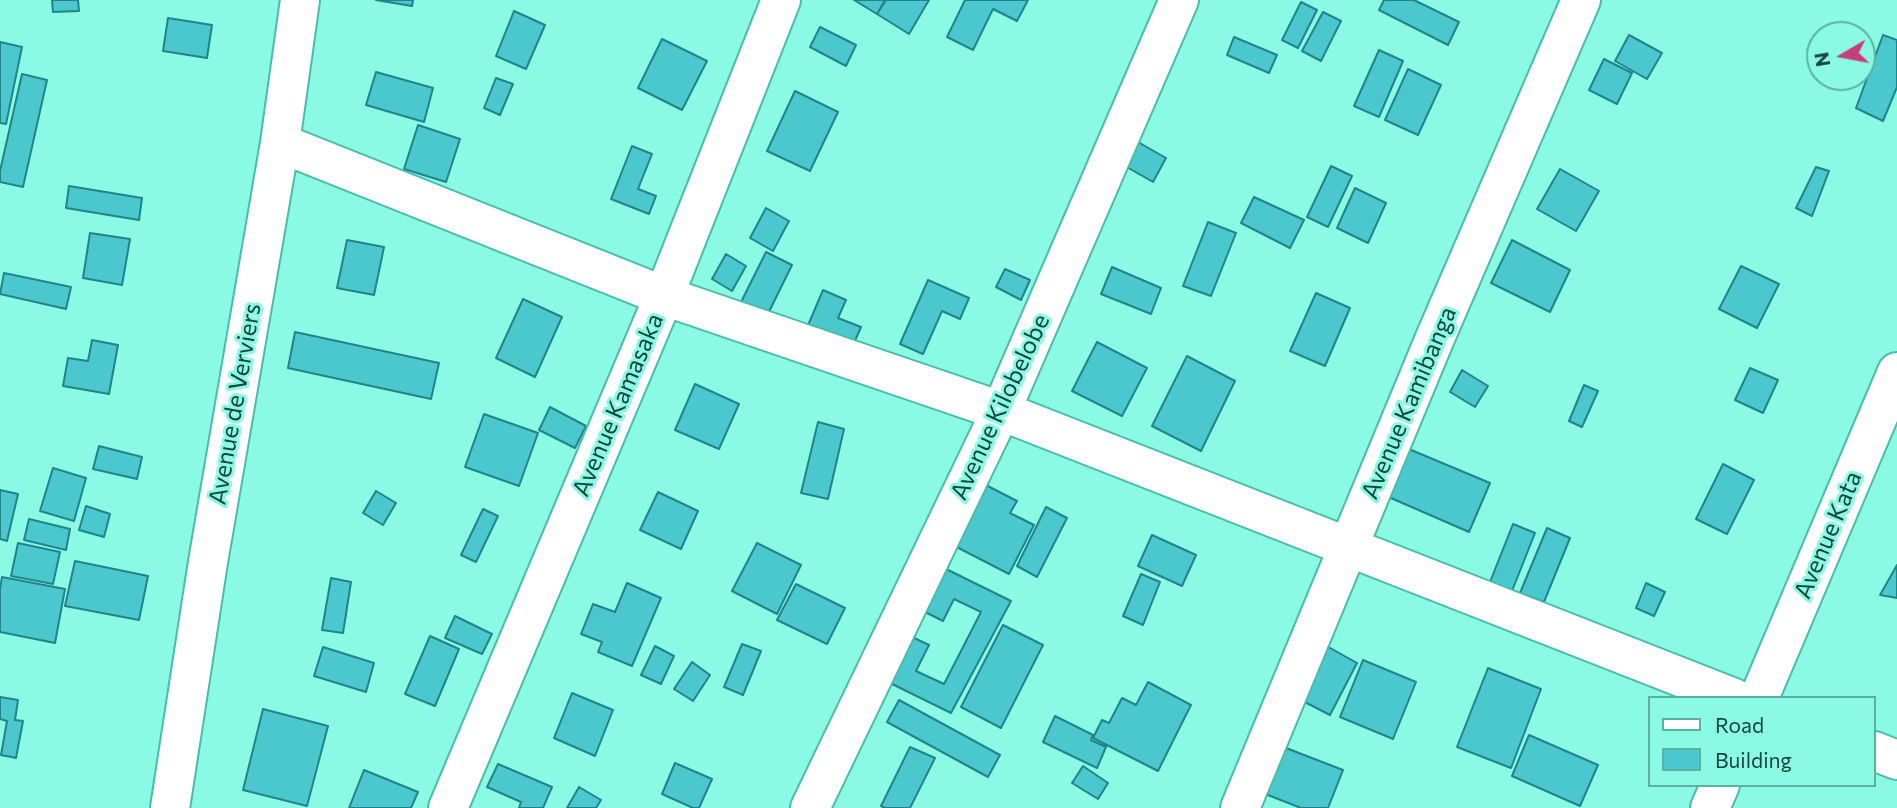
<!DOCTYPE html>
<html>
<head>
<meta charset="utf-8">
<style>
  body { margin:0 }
  #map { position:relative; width:1897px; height:808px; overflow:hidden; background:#8afae4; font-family:Commissioner,sans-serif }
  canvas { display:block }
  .legend { position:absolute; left:1648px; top:696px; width:228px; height:91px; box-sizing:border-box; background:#8afae4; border:2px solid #5bb2a1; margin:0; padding:9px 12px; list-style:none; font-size:21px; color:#15463d }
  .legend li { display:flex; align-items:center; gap:14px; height:35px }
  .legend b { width:35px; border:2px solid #5bb2a1 }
  .north { position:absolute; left:1806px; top:21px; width:70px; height:70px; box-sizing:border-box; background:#8afae4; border:2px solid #5bb2a1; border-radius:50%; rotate:260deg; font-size:19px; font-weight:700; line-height:28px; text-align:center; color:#15463d }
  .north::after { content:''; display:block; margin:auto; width:24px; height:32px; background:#c73d76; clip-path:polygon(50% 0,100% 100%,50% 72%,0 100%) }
</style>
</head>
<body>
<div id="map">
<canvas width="1897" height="808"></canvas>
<ul class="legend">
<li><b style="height:9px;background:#fff"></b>Road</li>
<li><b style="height:19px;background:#4bc8cd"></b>Building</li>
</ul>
<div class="north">N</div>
</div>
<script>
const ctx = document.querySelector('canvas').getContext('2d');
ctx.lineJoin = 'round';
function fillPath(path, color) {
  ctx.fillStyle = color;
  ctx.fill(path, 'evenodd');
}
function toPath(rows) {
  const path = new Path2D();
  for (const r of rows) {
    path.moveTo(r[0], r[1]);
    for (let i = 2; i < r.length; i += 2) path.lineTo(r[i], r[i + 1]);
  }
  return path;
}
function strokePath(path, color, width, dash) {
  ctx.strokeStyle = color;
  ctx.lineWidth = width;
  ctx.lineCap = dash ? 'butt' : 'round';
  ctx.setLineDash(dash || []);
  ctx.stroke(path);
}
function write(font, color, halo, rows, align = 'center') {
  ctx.font = font + ' Commissioner,sans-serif';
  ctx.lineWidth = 6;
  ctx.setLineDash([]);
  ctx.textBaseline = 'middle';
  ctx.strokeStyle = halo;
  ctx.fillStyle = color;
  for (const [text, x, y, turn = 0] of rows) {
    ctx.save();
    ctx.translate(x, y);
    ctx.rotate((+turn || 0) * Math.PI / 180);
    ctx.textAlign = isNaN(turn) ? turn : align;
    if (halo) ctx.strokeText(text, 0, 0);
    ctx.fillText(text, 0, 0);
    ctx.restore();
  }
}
const building = toPath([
  [52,0,78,0,79,11,53,12,52,0],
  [376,0,413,0,412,6,376,0],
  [854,0,885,0,877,14,854,0],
  [886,0,929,0,909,34,877,14,886,0],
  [965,0,1028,0,1017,21,993,9,973,50,947,37,965,0],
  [1384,0,1414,0,1459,22,1448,45,1379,10,1384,0],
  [1301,2,1317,10,1298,48,1282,40,1301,2],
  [514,11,545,25,526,69,496,56,514,11],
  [1323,12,1341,21,1321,61,1302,51,1323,12],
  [168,18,212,25,207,58,163,51,168,18],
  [820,27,856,45,846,66,810,47,820,27],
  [1629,35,1662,53,1647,79,1615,61,1629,35],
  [1883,35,1897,40,1897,87,1883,121,1856,108,1883,35],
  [1234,37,1277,55,1269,73,1227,55,1234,37],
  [662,39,707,61,682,110,638,88,662,39],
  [0,42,22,47,6,124,0,123,0,42],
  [1379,50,1403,61,1379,117,1354,106,1379,50],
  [1604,59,1632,73,1617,104,1589,90,1604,59],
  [1408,69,1441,85,1418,135,1385,120,1408,69],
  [376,72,433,88,424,122,366,105,376,72],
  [22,74,47,80,23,187,0,182,0,171,22,74],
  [496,78,513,84,500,115,484,108,496,78],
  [795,91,838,112,810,171,767,151,795,91],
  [418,125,460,139,446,182,404,169,418,125],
  [1124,134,1166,158,1153,182,1111,158,1124,134],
  [632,146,652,154,638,189,656,196,649,214,611,199,632,146],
  [1331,166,1352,176,1328,227,1307,217,1331,166],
  [1816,167,1829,171,1812,216,1796,208,1816,167],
  [1560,169,1599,191,1576,231,1537,209,1560,169],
  [69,186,142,198,139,220,66,208,69,186],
  [1355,188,1386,203,1368,243,1337,228,1355,188],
  [1254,197,1304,220,1290,248,1241,223,1254,197],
  [766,208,789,221,773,251,750,238,766,208],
  [1208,222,1236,233,1211,296,1183,286,1208,222],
  [90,233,130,239,122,285,83,278,90,233],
  [347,240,384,247,374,295,337,288,347,240],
  [1512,240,1570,270,1550,312,1491,283,1512,240],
  [766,252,792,265,764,322,738,308,766,252],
  [726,254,746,266,732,291,712,279,726,254],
  [1741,266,1779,284,1757,328,1719,309,1741,266],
  [1112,267,1161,288,1151,314,1101,294,1112,267],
  [1005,269,1030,280,1021,300,996,287,1005,269],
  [4,273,71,287,66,309,0,294,4,273],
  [928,280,969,298,960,319,942,311,923,354,900,344,928,280],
  [823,290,846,300,838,318,861,327,851,350,806,330,823,290],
  [1316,293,1350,308,1325,366,1290,351,1316,293],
  [523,299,562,317,535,377,496,358,523,299],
  [295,332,439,363,431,399,288,368,295,332],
  [92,340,118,345,109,394,63,386,68,358,88,361,92,340],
  [1097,342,1147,368,1122,416,1072,391,1097,342],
  [1187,356,1235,381,1201,451,1152,426,1187,356],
  [1750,368,1778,380,1763,413,1735,400,1750,368],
  [1462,370,1488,386,1475,407,1450,392,1462,370],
  [695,384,739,404,719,449,675,430,695,384],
  [1584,385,1598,391,1582,427,1569,421,1584,385],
  [550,407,586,426,575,448,539,430,550,407],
  [484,414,538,433,519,486,465,467,484,414],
  [818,422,844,429,828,499,801,493,818,422],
  [99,446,142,457,137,479,93,469,99,446],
  [1404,447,1490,483,1469,532,1384,495,1404,447],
  [1723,464,1754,480,1727,534,1696,519,1723,464],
  [53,468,86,478,74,521,40,511,53,468],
  [976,480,1017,501,1010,513,1034,525,1009,574,945,541,976,480],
  [0,490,18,494,7,541,0,539,0,490],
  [376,491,396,503,383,525,363,513,376,491],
  [658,492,698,511,681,549,640,530,658,492],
  [86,506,110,514,104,537,79,530,86,506],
  [1046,507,1067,518,1037,577,1017,566,1046,507],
  [483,509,498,516,476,562,461,555,483,509],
  [29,519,70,529,66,550,24,540,29,519],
  [1513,524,1535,533,1512,591,1490,582,1513,524],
  [1547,528,1570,538,1544,602,1520,593,1547,528],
  [1152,535,1196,555,1182,586,1138,566,1152,535],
  [18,543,60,552,53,584,11,576,18,543],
  [757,543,801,565,777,614,732,591,757,543],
  [75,561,148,576,139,620,65,606,75,561],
  [1897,565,1897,598,1880,595,1897,565],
  [942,567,1011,601,951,713,888,682,910,636,929,645,916,671,944,684,981,612,954,599,943,621,921,610,942,567],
  [1141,574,1160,582,1143,625,1123,616,1141,574],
  [2,577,65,589,55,643,0,632,0,589,2,577],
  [331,578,351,582,343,633,322,630,331,578],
  [627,583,661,598,632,666,598,652,602,642,581,634,593,604,615,612,627,583],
  [1646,583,1665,592,1654,616,1636,608,1646,583],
  [796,584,845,608,827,644,777,620,796,584],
  [455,616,492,634,482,654,445,638,455,616],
  [1003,625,1043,645,1001,728,961,707,1003,625],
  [430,636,459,649,435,706,405,694,430,636],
  [742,644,761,651,743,695,724,687,742,644],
  [1323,644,1357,663,1330,715,1295,697,1323,644],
  [655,646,674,656,661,684,641,675,655,646],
  [323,647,374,663,366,692,314,676,323,647],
  [1363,660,1416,682,1393,739,1340,717,1363,660],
  [692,662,710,675,693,701,674,689,692,662],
  [1488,668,1541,689,1511,768,1457,747,1488,668],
  [1148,682,1191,705,1158,771,1093,738,1102,720,1109,723,1122,698,1136,705,1148,682],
  [572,693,613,710,595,756,554,738,572,693],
  [0,697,18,700,15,720,23,721,16,758,1,755,7,721,0,719,0,697],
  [899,700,1000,755,988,777,887,722,899,700],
  [263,709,328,726,307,806,243,790,263,709],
  [1055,716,1093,735,1091,740,1106,747,1097,768,1043,742,1055,716],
  [1529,735,1598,765,1580,806,1512,776,1529,735],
  [1273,743,1343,770,1328,808,1301,808,1255,790,1273,743],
  [910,747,935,758,910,808,885,808,881,806,910,747],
  [675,763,712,779,699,808,693,808,662,794,675,763],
  [498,764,552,787,543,808,519,808,521,802,487,787,498,764],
  [1083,766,1108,783,1098,799,1072,783,1083,766],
  [364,770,418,792,411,808,349,808,364,770],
  [579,787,601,800,596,808,567,808,579,787]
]);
fillPath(building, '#4bc8cd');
strokePath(building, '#218488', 2);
const minor = toPath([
  [280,143,664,296,1001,411,1734,698],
  [1759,698,1897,372],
  [1874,751,1897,760],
  [170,808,208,562,280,143,300,0],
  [448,808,664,296,781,0],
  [810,808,1001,411,1179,0],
  [1240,808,1435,338,1581,0],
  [1710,808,1720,785]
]);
strokePath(minor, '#49bda9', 42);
strokePath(minor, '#fff', 38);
write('24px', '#15463d', '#8afae4', [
  ["Avenue Kamibanga",1409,403,-67],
  ["Avenue de Verviers",235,404,-80],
  ["Avenue Kamasaka",618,405,-67],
  ["Avenue Kilobelobe",1000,407,-65],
  ["Avenue Kata",1828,535,-67]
]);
</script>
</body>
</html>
